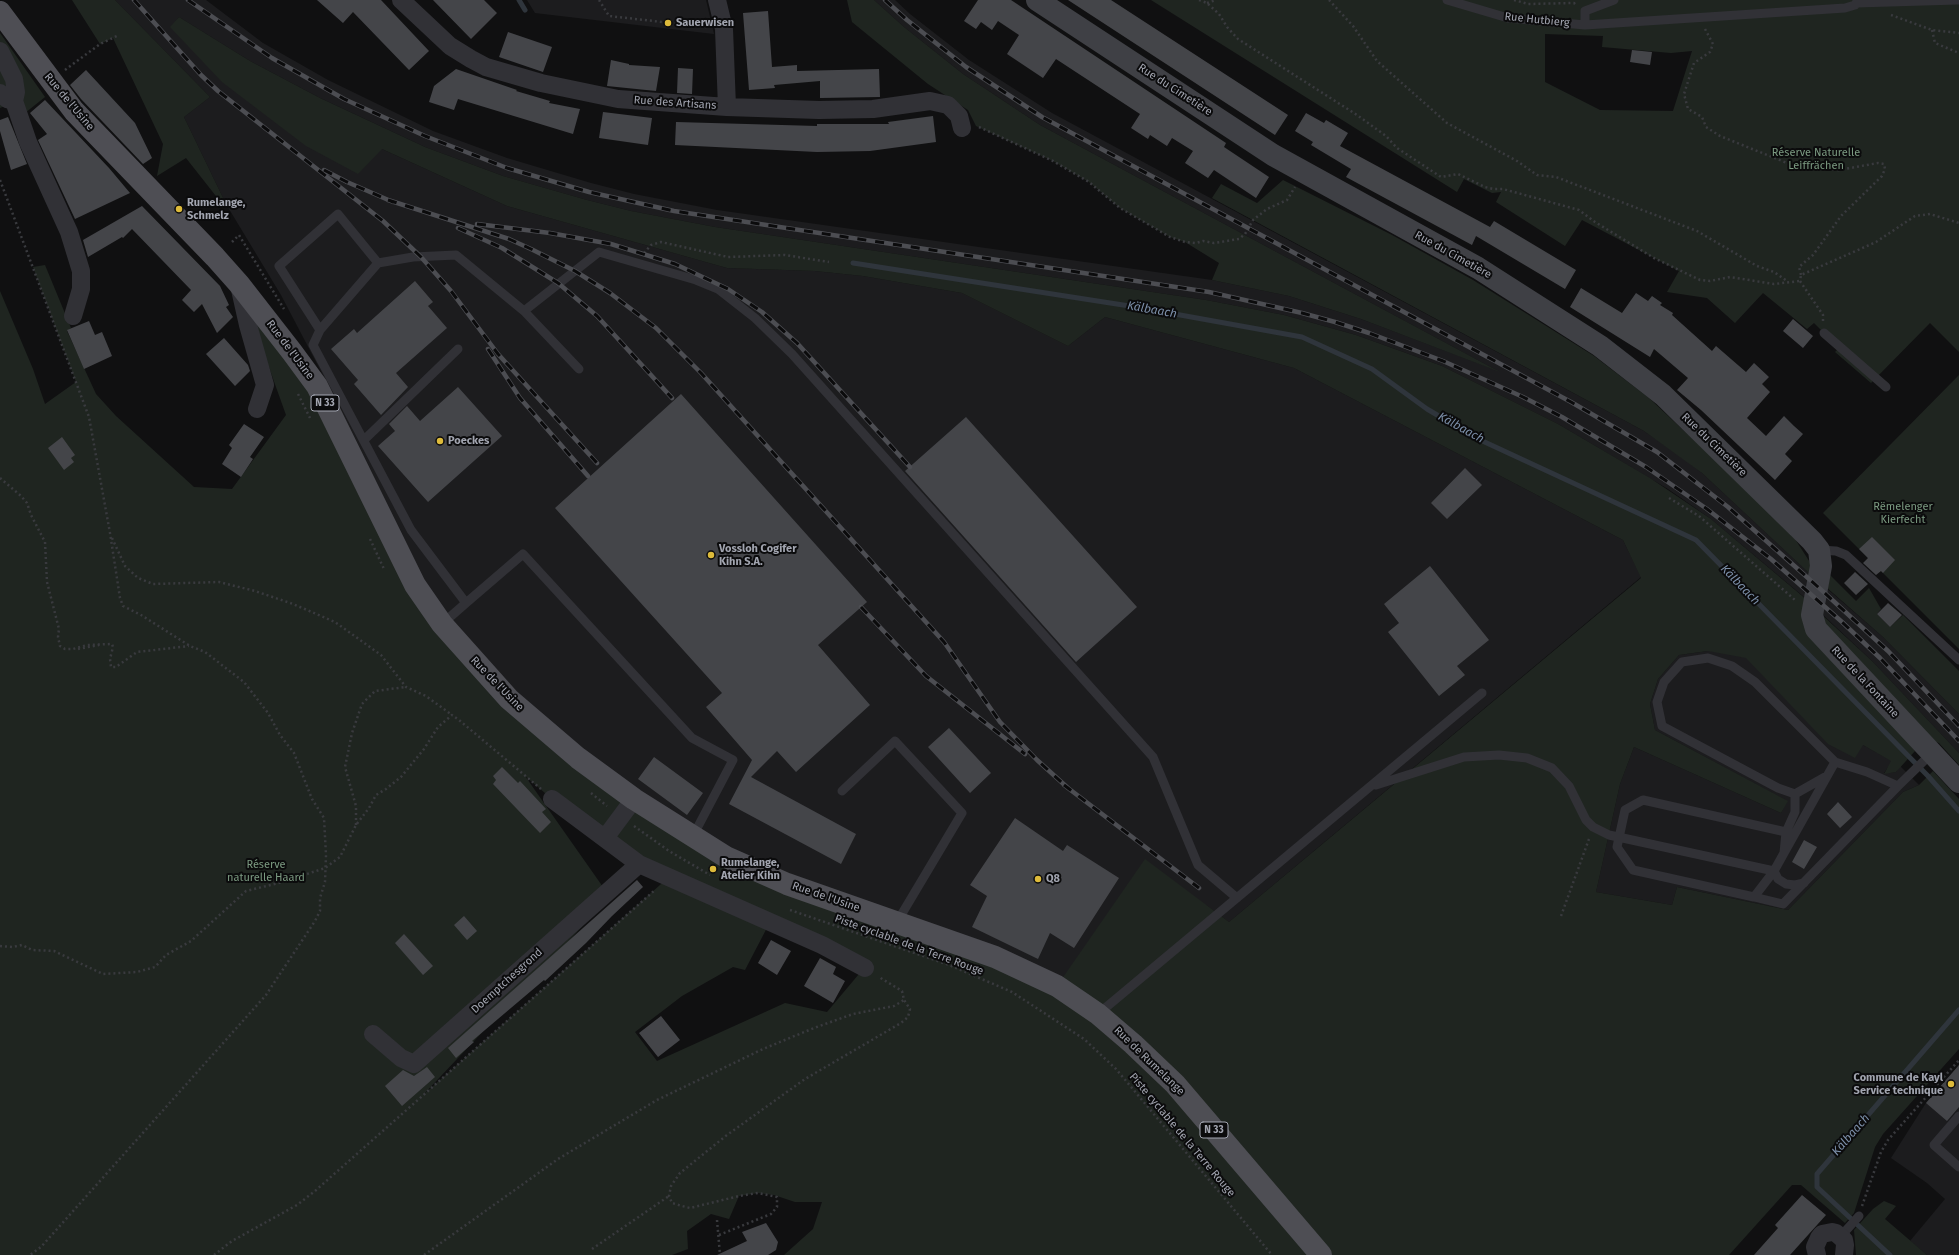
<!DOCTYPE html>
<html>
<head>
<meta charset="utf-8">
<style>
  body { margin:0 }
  canvas { display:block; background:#101011 }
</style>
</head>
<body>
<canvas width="1959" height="1255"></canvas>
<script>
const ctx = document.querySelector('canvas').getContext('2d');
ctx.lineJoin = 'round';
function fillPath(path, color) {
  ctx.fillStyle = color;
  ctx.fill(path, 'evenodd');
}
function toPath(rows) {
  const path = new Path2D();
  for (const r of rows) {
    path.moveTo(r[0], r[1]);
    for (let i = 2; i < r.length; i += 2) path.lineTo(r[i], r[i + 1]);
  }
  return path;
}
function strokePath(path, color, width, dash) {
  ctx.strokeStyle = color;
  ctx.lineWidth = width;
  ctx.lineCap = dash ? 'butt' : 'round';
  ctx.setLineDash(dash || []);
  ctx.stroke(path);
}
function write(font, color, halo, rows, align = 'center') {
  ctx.font = font + ' "Fira Sans",sans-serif';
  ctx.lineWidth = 4;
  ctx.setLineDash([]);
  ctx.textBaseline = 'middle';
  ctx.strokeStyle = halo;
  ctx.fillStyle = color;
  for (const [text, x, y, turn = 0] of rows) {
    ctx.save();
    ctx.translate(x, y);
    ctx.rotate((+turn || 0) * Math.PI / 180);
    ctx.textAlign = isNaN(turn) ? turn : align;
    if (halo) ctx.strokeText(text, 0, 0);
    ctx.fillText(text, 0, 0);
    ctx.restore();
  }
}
fillPath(toPath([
  [115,0,206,0,263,43,328,80,433,131,507,158,591,183,634,194,717,210,1212,280,1289,296,1361,319,1496,370,1040,125,963,74,904,27,874,0,895,0,910,14,969,60,1052,113,1644,431,1683,458,1702,473,1810,574,1883,637,1959,714,1959,753,1872,661,1804,597,1711,519,1668,489,1558,424,1442,366,1356,335,1284,315,1206,300,715,227,631,211,587,200,503,176,425,147,320,98,250,61,179,17,171,27,382,149,507,206,727,268,815,271,863,276,962,293,1068,346,1105,317,1294,368,1623,540,1641,577,1229,922,1206,905,1057,986,787,884,634,799,442,624,325,379,281,295,226,204,184,117,210,97],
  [527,0,706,0,714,34,535,13],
  [1707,625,1863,745,1892,761,1884,773,1896,772,1900,766,1919,785,1903,792,1788,910,1677,887,1672,905,1596,892,1620,784,1634,747,1781,813,1787,801,1655,730,1650,704,1658,679,1679,655,1708,651],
  [1959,1065,1959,1255,1927,1255,1910,1241,1945,1199,1927,1183,1891,1158,1926,1103]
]), '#1c1c1e');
fillPath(toPath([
  [72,0,115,0,210,97,184,117,226,204,223,205,186,158,157,176,163,144,113,38,100,44],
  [847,0,874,0,904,27,963,74,1040,125,1500,372,1361,319,1289,296,1212,280,1219,263,1185,242,1170,237,1120,208,1089,182,1053,161,976,126,968,110,928,84,852,22],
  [1151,0,1959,0,1959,352,1930,323,1871,383,1835,352,1839,348,1814,323,1807,329,1763,293,1735,323,1707,298,1667,292,1679,271,1582,220,1565,246,1496,202,1501,192,1492,193,1464,179,1457,192],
  [1545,34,1603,36,1602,47,1671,53,1692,51,1673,111,1600,110,1545,82],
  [179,17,250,61,320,98,425,147,503,176,587,200,631,211,715,227,1206,300,1284,315,1356,335,1442,366,1558,424,1650,478,1711,519,1807,600,1915,751,1896,772,1884,774,1891,761,1863,745,1855,758,1828,744,1746,658,1708,651,1679,655,1658,679,1650,704,1655,730,1788,801,1781,813,1634,747,1620,784,1596,892,1672,905,1677,887,1788,910,1903,792,1919,785,1933,771,1959,799,1959,1049,1883,1134,1875,1147,1854,1213,1845,1223,1801,1185,1792,1185,1729,1255,784,1255,813,1229,822,1202,795,1202,774,1195,758,1193,739,1196,729,1219,711,1214,687,1231,688,1249,672,1255,0,1255,0,291,33,369,45,404,76,382,33,267,45,265,71,328,67,331,96,394,116,416,194,487,232,489,286,415,251,317,317,386,388,533,509,699,693,836,1057,986,1145,859,1229,922,1641,578,1623,540,1294,368,1105,317,1068,346,962,293,863,276,815,271,727,268,507,206,382,149,358,174,306,146,222,82,170,27],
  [525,776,552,799,669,877,423,1095,610,897],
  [770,922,864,968,827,1012,785,1003,657,1061,635,1032,682,996,733,967,745,970],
  [0,33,45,97,20,117,14,102,0,108],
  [1283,180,1392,235,1473,280,1594,356,1649,398,1713,458,1795,539,1813,567,1810,574,1702,473,1644,431,1212,198,1221,184,1257,203],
  [1959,375,1959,649,1823,513],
  [1829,574,1856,601,1869,588,1881,609,1877,614,1890,627,1903,615,1959,671,1959,714,1883,637,1826,587],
  [1821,614,1872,661,1959,753,1959,765,1939,743,1933,741,1826,627],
  [1884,1201,1896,1206,1885,1219,1927,1255,1856,1255,1854,1230,1873,1209]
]), '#1f2520');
strokePath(toPath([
  [519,0,525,10],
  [853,263,1136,307,1302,337,1372,369,1427,409,1476,438,1696,540,1928,776,1959,811],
  [1890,1255,1817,1187,1817,1174,1959,1010]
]), '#2f353c', 5);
fillPath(toPath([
  [317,0,381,0,429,51,409,70,353,12,343,23],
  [433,0,484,0,497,13,471,39],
  [978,0,1011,0,1226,143,1224,147,1269,177,1256,198,1214,170,1208,178,1185,163,1193,151,1172,138,1167,146,1150,135,1148,139,1131,128,1140,114,1056,59,1043,78,1007,54,1019,35,998,21,992,30,981,22,976,29,964,21],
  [1068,0,1111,0,1288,115,1275,135],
  [768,11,772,67,797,65,797,71,879,69,880,97,820,98,820,81,774,85,775,88,749,90,743,13],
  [508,32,552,47,543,72,499,57],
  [1632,50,1652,52,1650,65,1630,62],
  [611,60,629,64,629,65,660,67,656,91,607,86],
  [678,68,693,69,692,94,677,93],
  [456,69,517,90,516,91,550,101,549,103,580,109,573,134,458,99,454,110,429,102,434,86],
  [86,70,135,123,152,158,143,164,81,99,70,85],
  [45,100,109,168,130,193,75,219,38,140,47,134,30,113],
  [603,112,652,118,648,145,599,138],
  [1306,113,1324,123,1326,120,1348,133,1340,146,1490,227,1494,221,1576,270,1565,289,1476,236,1472,245,1346,177,1351,169,1311,145,1313,142,1295,131],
  [933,116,936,142,870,151,817,152,675,145,676,122,817,126,817,124,889,124,888,122],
  [8,117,27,164,11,170,0,131,0,120],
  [142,206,220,286,229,305,226,307,233,317,217,333,202,304,194,312,182,300,191,290,132,229,123,238,122,237,88,257,83,240],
  [415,281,433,302,428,306,447,328,396,373,408,387,381,415,354,384,358,380,331,349,354,329,357,333],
  [1581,288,1622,313,1636,293,1648,301,1652,296,1662,303,1660,305,1673,313,1672,315,1712,351,1716,346,1746,372,1754,363,1769,377,1762,384,1770,392,1747,418,1766,436,1784,416,1794,426,1803,434,1785,454,1792,461,1775,480,1701,410,1677,390,1688,378,1654,349,1650,357,1570,307],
  [1793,319,1813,336,1803,348,1783,331],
  [89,321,95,335,102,332,112,356,84,369,67,330],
  [224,338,248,365,250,371,235,386,206,354],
  [458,387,502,436,428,502,378,446,395,431,389,424,407,406,420,421],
  [681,394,867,602,818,645,870,705,796,772,777,751,751,777,856,834,841,864,729,804,752,760,706,707,722,693,555,508],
  [966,417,1137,607,1076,662,905,471],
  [244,424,264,437,250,457,253,459,241,477,222,464,232,448,229,445],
  [62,437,75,455,71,458,74,462,64,470,48,448],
  [1465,468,1482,485,1447,519,1431,503],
  [1872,537,1895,560,1883,573,1881,571,1876,575,1863,563,1868,558,1859,549],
  [1430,566,1489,640,1457,666,1465,675,1439,696,1388,632,1399,623,1384,604],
  [1855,572,1868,584,1856,595,1844,583],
  [1888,603,1902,615,1890,627,1877,614],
  [949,728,991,773,970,793,928,747],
  [654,757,703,793,687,815,638,779],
  [502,767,518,783,520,781,546,809,542,812,551,822,540,833,493,784,496,780,493,776],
  [1838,802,1852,817,1840,828,1827,814],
  [1015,818,1063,851,1067,845,1119,878,1074,948,1050,933,1038,959,972,927,987,896,970,885],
  [1804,840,1817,847,1804,869,1792,862],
  [637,880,643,887,612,916,586,943,545,981,544,980,472,1041,474,1042,456,1058,448,1048],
  [464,916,477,931,467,940,454,925],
  [404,934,433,966,423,975,395,943],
  [771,940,791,951,777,975,758,963],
  [820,958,836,967,833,974,845,981,833,1003,804,986],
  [661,1016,680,1040,658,1057,639,1033],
  [1959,1065,1959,1107,1947,1121,1926,1103],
  [427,1067,435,1077,402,1106,385,1086,403,1070,414,1076],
  [1802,1195,1826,1215,1790,1255,1754,1255,1778,1228,1775,1225],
  [766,1223,778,1242,776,1250,768,1255,717,1255,747,1241,742,1232]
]), '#444549');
strokePath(toPath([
  [599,0,609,16,707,27],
  [1199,0,1207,3,1219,14,1227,27,1238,39,1357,115,1386,136,1397,148,1441,177,1458,174,1485,187,1493,189,1503,189,1579,210,1595,222,1654,258,1700,280,1710,281,1730,277,1774,284,1800,281],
  [1329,0,1353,26,1377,61,1447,123,1517,161,1537,175,1556,177,1697,231,1757,266,1774,272,1787,281],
  [1514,0,1528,4,1574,3,1576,5],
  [1207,3,1216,0],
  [1891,15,1932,30,1959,33],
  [1705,29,1713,44,1710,52,1694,63,1684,94,1688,109,1702,117,1706,127,1720,136,1797,167,1839,170,1878,163,1884,164,1885,169,1882,176,1841,216,1813,255,1799,267,1801,275],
  [1932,30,1935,43,1959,53],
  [65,70,100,44,119,35],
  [979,127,1053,161,1089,182,1120,208,1170,237,1185,242,1196,243,1203,241,1214,243,1239,239,1245,234,1253,220,1267,209,1287,200,1295,187],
  [0,180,89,417,110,533,120,598,123,606,141,615,190,646,205,652,244,682,268,713,280,735,294,753,312,799,324,818,326,855,325,882,320,898,320,911,315,921,266,995,41,1247,30,1255],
  [232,242,239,235,284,309],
  [644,253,651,245,661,242,728,257,785,255,829,262],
  [1823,321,1823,315,1800,281,1801,275,1876,242,1915,216,1930,214,1959,223],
  [298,394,310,418],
  [0,478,21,496,27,503,31,515,45,542,47,582,59,629,58,637,60,646,65,649,73,649,87,645,112,644,113,647,110,659,111,667,116,667,137,652,189,646],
  [1669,498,1699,516,1795,600],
  [112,538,125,566,138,578,153,584,219,582,255,591,293,604,335,622,381,655,406,687,426,696,452,715],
  [370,539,384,569],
  [78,649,99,645],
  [591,793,607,806],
  [356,825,356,806,345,767,352,733,362,704,375,691,406,687],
  [634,826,669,851,710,875],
  [790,910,949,965,1012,992,1084,1039,1116,1069,1272,1255],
  [1561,916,1589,839],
  [0,946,13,947,22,945,32,950,54,951,103,974,137,972,155,967,166,955,191,941,246,891,283,882,325,868,340,857,356,825,369,808,376,795,386,789,401,777,424,749,438,727,452,715,459,720,541,789],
  [1862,1206,1881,1152,1888,1140,1959,1060],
  [717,1220,720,1255],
  [719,1235,771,1214,777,1207,777,1197,758,1193,739,1196,690,1208,682,1206,672,1203,669,1196,671,1186,680,1173,727,1135,805,1079,901,1023,908,1017,910,1009,904,1000],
  [592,1249,669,1196],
  [214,1255,232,1241,297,1205,315,1191,655,890],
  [424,1255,558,1159,657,1100,763,1049,814,1028,853,1014,894,1006,904,1000,902,991,879,977]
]), '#393a3e', 2.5, [2, 3]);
strokePath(toPath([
  [1447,0,1508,18,1585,25,1845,8,1855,5,1860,0],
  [1856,3,1958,0],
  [1585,25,1585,11,1614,0],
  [378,263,338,214,279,266,320,330,378,263,413,257,456,255,524,311,599,252,696,280,718,289,755,318,792,354,1153,757,1198,865,1237,898],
  [524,311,579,369],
  [320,330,313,345,411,530,466,603,442,624],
  [1824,333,1886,387],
  [364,440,458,349],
  [1819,550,1836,551,1846,555,1959,660],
  [466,603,523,554,692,738,733,760,693,836],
  [1825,777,1795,794,1778,788,1662,726,1657,702,1664,682,1682,662,1708,658,1732,666,1755,682,1835,762],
  [1376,785,1464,757,1499,755,1527,758,1552,768,1569,786,1586,820,1593,827,1609,835,1774,871,1778,879,1786,884,1795,885,1804,883],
  [1898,786,1932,753],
  [842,791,895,741,962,813,897,922],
  [1786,832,1795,812,1795,794],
  [1754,897,1633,870,1617,847,1625,810,1643,800,1786,832,1784,853,1774,871,1754,897,1783,904,1898,786,1867,772,1835,762,1784,853],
  [1098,1014,1482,693],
  [1959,1116,1934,1145,1959,1167],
  [1841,1236,1859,1216]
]), '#313136', 9);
strokePath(toPath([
  [401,0,450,46,471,59,486,67,541,83,618,99,727,107,819,110,873,109,930,101,948,105,959,116,962,128],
  [717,0,724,29,727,107],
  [0,51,14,79,16,92,14,101,7,99,0,93],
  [14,101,28,142,69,232,81,271,81,289,73,316],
  [239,285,248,325,265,385,257,409],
  [552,799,639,864,822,945,865,968],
  [605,838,634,799],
  [373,1034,401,1058,414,1064,639,864],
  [1817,1255,1815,1247,1819,1238,1822,1234,1832,1232,1836,1233,1844,1240,1845,1245,1844,1255]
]), '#313136', 18);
strokePath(toPath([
  [1037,0,1273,155,1478,268,1600,346,1663,395,1812,541,1819,550,1821,566,1812,615,1816,629,1959,782]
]), '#3f4045', 22);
strokePath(toPath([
  [0,12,74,111,215,257,239,284,292,352,317,386,415,585,442,624,509,699,578,758,634,799,726,857,787,884,995,957,1057,986,1098,1014,1133,1044,1175,1084,1321,1255]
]), '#4e4e54', 22);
const rail = toPath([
  [134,0,201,75,218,91,383,221,421,257,451,291,498,354,597,463],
  [188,0,272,58,344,99,425,136,507,168,589,192,674,211,1209,292,1302,313,1335,322,1369,333,1443,361,1523,397,1562,417,1646,467,1707,509,1771,559,1842,622,1880,658,1959,741],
  [885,0,907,20,966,67,1042,117,1571,402,1657,452,1728,507,1817,586,1888,651,1959,726],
  [324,170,347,182,393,202],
  [388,200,509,239,531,249,575,271,610,293,656,328,701,373,944,642,1000,722,1037,760,1068,788],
  [477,224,550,233,611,244,675,264,728,289,762,312,797,343,910,467],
  [458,228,502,248,558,283,597,316,672,398],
  [488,349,520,398,588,476],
  [861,607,926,676,1025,754],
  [1064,785,1199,888]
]);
strokePath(rail, '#4c4d52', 4.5);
strokePath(rail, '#0b0b0c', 3, [9]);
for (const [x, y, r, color] of [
  [668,23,4,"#debb3b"],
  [179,209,4,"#debb3b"],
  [440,441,4,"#debb3b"],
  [711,555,4,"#debb3b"],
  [713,869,4,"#debb3b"],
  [1038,879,4,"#debb3b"],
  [1951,1084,4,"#debb3b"]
]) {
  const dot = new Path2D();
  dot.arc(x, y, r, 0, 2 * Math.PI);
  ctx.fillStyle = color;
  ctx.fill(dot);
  strokePath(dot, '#0b0b0c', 1.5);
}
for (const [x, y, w] of [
  [325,403,28],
  [1214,1130,28]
]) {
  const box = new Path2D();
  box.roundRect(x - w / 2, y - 8, w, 16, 3);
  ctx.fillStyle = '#0b0b0c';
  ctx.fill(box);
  strokePath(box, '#a2a5b0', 1);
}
write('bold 10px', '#a2a5b0', null, [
  ["N 33",325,403],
  ["N 33",1214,1130]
]);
write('11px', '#a2a5b0', '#0b0b0c', [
  ["Rue Hutbierg",1537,20,6],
  ["Rue du Cimetière",1175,90,33],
  ["Rue de l'Usine",69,102,50],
  ["Rue des Artisans",675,103,4],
  ["Rue du Cimetière",1453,255,29],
  ["Rue de l'Usine",290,350,53],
  ["Rue du Cimetière",1714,445,44],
  ["Rue de la Fontaine",1865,682,47],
  ["Rue de l'Usine",497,684,46],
  ["Rue de l'Usine",826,897,19],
  ["Piste cyclable de la Terre Rouge",909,945,20],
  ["Doemptchesgrond",507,981,-42],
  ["Rue de Rumelange",1149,1061,44],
  ["Piste cyclable de la Terre Rouge",1182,1135,50]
]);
write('bold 11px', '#a2a5b0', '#0b0b0c', [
  ["Sauerwisen",676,23],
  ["Rumelange,",187,203],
  ["Schmelz",187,216],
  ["Poeckes",448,441],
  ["Vossloh Cogifer",719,549],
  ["Kihn S.A.",719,562],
  ["Rumelange,",721,863],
  ["Atelier Kihn",721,876],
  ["Q8",1046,879],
  ["Commune de Kayl",1943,1078,"right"],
  ["Service technique",1943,1091,"right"]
], 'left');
write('11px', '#7b9a81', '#0b0b0c', [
  ["Réserve Naturelle",1816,153],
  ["Leiffrächen",1816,166],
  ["Rëmelenger",1903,507],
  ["Kierfecht",1903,520],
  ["Réserve",266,865],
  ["naturelle Haard",266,878]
]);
write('italic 12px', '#7c8fa9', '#0b0b0c', [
  ["Kälbaach",1152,310,10],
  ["Kälbaach",1461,428,29],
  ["Kälbaach",1740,585,46],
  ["Kälbaach",1851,1135,-49]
]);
</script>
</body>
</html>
